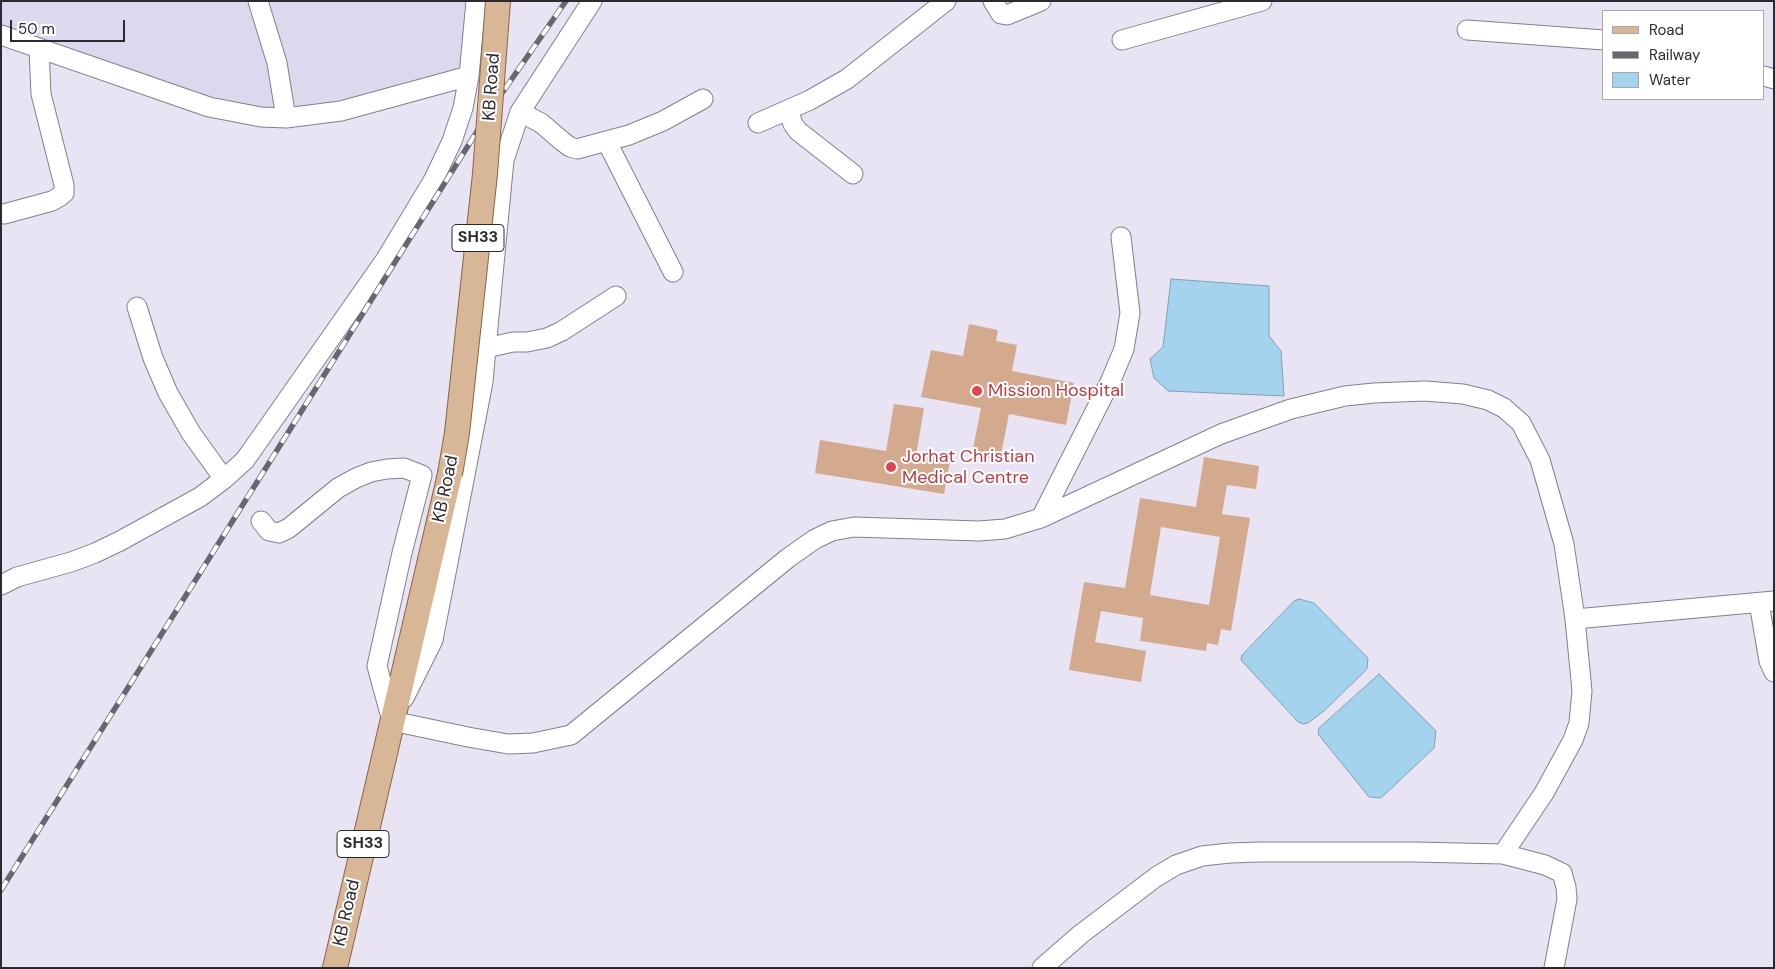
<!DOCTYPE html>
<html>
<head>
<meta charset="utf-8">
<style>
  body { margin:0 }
  #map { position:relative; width:1775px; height:969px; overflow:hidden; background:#e9e4f4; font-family:"DM Sans",sans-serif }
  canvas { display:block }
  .frame { position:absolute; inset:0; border:2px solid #2b2a30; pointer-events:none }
  .legend { position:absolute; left:1602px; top:10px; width:162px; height:90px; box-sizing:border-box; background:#fff; border:1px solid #aaaaac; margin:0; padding:6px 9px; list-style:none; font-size:15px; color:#2b2a30 }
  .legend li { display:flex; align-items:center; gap:10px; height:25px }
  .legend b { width:25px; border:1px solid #aaaaac }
  .scale { position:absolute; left:10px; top:20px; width:115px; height:22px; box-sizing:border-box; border:2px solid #2b2a30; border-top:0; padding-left:6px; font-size:15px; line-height:18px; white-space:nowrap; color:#2b2a30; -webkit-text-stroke:4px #fff; paint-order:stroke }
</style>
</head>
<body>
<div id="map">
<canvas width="1775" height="969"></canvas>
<div class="frame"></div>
<ul class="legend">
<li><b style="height:6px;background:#d7b796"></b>Road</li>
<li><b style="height:6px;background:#696670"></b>Railway</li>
<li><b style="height:14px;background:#a3d3ed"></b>Water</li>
</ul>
<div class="scale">50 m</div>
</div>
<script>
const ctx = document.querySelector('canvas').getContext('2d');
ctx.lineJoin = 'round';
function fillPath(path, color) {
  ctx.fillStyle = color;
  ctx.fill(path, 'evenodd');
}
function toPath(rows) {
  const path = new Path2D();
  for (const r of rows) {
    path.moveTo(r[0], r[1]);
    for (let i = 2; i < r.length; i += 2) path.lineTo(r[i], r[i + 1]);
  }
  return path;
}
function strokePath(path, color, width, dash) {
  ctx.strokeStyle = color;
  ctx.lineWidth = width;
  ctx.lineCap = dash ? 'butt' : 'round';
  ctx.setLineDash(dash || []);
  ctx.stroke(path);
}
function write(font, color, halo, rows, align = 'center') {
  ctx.font = font + ' "DM Sans",sans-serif';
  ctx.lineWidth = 4;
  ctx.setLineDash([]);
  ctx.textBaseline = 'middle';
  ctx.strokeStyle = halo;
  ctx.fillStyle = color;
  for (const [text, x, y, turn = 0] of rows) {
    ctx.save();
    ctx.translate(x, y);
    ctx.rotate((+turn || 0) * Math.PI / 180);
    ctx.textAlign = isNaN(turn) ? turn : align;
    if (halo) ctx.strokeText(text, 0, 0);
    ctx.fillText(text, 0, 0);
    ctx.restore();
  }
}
fillPath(toPath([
  [1,1,489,1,480,62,429,80,361,99,304,109,260,109,221,102,1,27]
]), '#ded8ee');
const water = toPath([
  [1171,279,1269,286,1269,336,1281,351,1284,396,1168,391,1154,378,1150,359,1163,347,1171,279],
  [1299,599,1314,603,1368,658,1367,669,1324,711,1308,723,1303,724,1298,722,1241,660,1242,655,1294,601,1299,599],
  [1379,674,1436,731,1434,748,1381,798,1369,797,1318,734,1319,728,1379,674]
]);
fillPath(water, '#a3d3ed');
strokePath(water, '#7fa0b4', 1);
fillPath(toPath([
  [969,324,998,330,996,341,1017,345,1012,371,1074,383,1066,425,1009,414,1000,460,972,454,981,408,921,397,931,350,963,356],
  [894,404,924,408,916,456,950,461,944,494,815,473,820,440,886,451],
  [1204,457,1259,466,1256,489,1227,485,1222,514,1250,518,1231,631,1221,629,1218,645,1207,643,1206,651,1140,641,1143,618,1101,611,1095,642,1146,651,1141,682,1069,670,1084,582,1125,588,1140,498,1196,507],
  [1161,527,1220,537,1209,605,1150,595]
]), '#d3aa8e');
const minor = toPath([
  [258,1,277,63,286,118],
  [993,1,1001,14,1007,15,1041,1],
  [1467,30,1604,40],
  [1,35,209,107,261,117,286,118,341,111,469,76,476,1],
  [1122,40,1262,1],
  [1764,76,1774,79],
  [788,110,793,124,798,131,853,174],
  [520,112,541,123,562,141,570,147,577,149,629,135,663,121,703,99],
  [758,123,810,100,847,79,946,1],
  [607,142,673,272],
  [4,214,52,201,59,197,64,193,64,185,41,94,39,48],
  [137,307,153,358,168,393,191,433,224,479],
  [486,348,504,160,520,112,592,1],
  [1041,518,1111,380,1124,349,1130,313,1121,237],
  [261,521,269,531,279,533,289,528,338,488,356,478,371,472,387,469,404,468,422,475,402,553,377,666,392,721],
  [1,585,17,577,71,562,95,553,120,541,200,497,224,479,245,460,386,259,433,181,452,141,463,108,469,76],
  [1759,603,1769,661,1774,672],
  [1575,619,1774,601],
  [404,698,433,640,483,382,486,348,513,342,527,342,547,338,562,331,616,296],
  [392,721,468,737,508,744,533,743,571,735,788,558,815,539,832,531,854,527,979,531,1005,529,1041,518,1221,434,1291,409,1345,396,1374,393,1425,391,1463,394,1488,400,1504,408,1521,423,1540,460,1564,544,1575,619,1582,691,1579,723,1573,740,1544,793,1503,854],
  [1042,968,1081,934,1156,877,1176,865,1202,856,1230,853,1260,852,1415,852,1503,854,1545,865,1562,873,1566,887,1567,899,1554,968]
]);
const major = toPath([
  [335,968,450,474]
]);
strokePath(minor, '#837f8d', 21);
strokePath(major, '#8a6645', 26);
strokePath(minor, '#fff', 19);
strokePath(major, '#d7b796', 24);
const rail = toPath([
  [1,890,493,106,566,1]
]);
strokePath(rail, '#696670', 5.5);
strokePath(rail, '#fff', 4, [11]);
const majorBridge = toPath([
  [450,474,457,433,485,174,498,1]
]);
strokePath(majorBridge, '#8a6645', 26, []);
strokePath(majorBridge, '#d7b796', 24);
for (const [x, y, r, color] of [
  [977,391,6,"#e0444e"],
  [891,467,6,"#e0444e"]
]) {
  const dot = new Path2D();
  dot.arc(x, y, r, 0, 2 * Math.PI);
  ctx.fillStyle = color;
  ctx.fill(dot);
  strokePath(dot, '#fff', 2);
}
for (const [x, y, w] of [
  [478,238,52],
  [363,844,52]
]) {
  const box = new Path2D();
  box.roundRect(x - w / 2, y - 13.5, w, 27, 4);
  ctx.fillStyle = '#fff';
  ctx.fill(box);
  strokePath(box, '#2b2a30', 1);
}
write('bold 16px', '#2b2a30', null, [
  ["SH33",478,238],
  ["SH33",363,844]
]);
write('18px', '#2b2a30', '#fff', [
  ["KB Road",492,87,-86],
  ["KB Road",446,489,-78],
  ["KB Road",347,913,-77]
]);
write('18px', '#be3a42', '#fff', [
  ["Mission Hospital",988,391],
  ["Jorhat Christian",902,457],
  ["Medical Centre",902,478]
], 'left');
</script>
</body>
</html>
